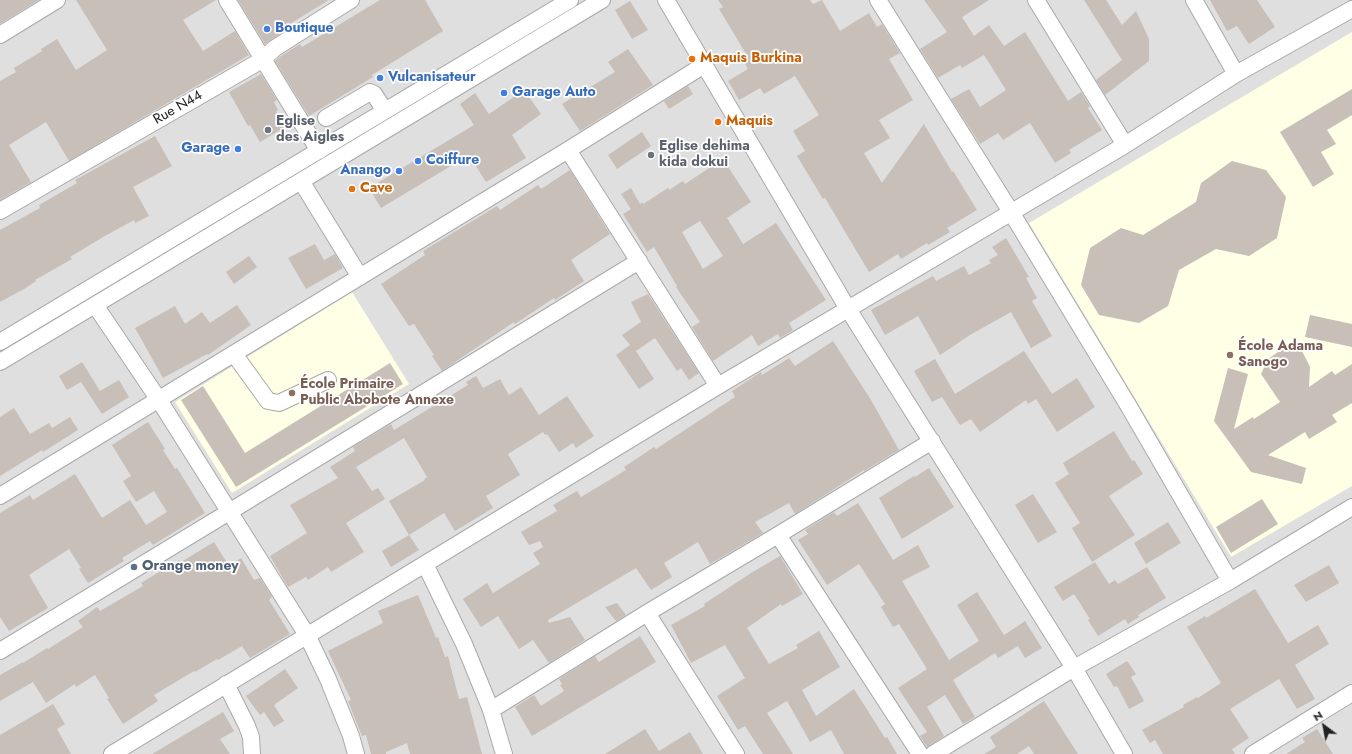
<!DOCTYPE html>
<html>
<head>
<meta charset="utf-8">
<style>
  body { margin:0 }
  #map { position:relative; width:1352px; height:754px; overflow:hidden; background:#f2efe9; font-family:Jost,sans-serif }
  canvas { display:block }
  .north { position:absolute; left:1304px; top:706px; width:40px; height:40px; -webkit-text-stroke:3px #fff; paint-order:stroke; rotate:328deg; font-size:11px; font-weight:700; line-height:16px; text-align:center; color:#222 }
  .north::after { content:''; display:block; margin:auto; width:14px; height:18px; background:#222; clip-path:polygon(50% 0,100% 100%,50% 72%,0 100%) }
</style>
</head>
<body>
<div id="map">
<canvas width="1352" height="754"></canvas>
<div class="north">N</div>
</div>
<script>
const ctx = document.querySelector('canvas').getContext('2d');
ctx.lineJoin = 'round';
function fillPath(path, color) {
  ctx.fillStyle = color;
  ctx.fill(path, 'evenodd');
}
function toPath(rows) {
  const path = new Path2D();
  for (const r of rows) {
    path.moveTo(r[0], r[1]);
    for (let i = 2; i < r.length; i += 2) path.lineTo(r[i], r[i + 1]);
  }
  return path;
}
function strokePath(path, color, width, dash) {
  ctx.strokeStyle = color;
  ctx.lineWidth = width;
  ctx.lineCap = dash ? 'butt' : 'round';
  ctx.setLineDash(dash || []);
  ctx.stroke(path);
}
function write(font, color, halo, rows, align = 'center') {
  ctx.font = font + ' Jost,sans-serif';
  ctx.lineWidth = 3.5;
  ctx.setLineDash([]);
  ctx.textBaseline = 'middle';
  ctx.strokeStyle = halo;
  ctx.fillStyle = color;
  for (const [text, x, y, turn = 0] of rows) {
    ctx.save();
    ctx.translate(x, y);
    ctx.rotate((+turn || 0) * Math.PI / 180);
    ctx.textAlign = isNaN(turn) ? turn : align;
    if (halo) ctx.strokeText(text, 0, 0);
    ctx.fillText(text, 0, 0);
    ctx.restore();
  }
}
fillPath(toPath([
  [0,0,1352,0,1352,754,0,754]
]), '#e0dfdf');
fillPath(toPath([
  [1352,32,1352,486,1231,557,1029,223],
  [352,292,409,384,232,493,175,402]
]), '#ffffe5');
fillPath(toPath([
  [0,0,39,0,0,24],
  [76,0,216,0,183,20,203,51,235,31,249,55,69,161,46,122,9,145,31,182,0,200,0,81,16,72,14,68,42,51,41,49,57,39,76,70,107,50],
  [238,0,329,0,288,25,290,27,265,44],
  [380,0,425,0,443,31,372,75,373,77,309,116,275,61,281,56,300,44,302,47],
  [718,0,810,0,813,4,822,0,840,31,869,13,877,27,882,24,900,53,889,59,913,100,879,120,890,138,864,153,882,183,924,124,952,172,953,171,977,210,947,228,950,232,928,245,927,243,901,259,898,254,869,272,825,198,823,199,797,156,805,151,793,131,819,115,795,76,764,94,760,88,739,100,728,81,748,69,743,60,748,57,719,9,723,7],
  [924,0,989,0,962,17,974,36,989,25,1004,46,1025,32,1068,101,1081,92,1090,106,1088,108,1102,130,1069,150,1071,153,1055,163,1030,123,1003,140,998,133,980,144,951,99,969,89,980,107,1006,90,984,55,962,68,960,65,938,78,920,49,947,32],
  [1084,0,1106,0,1122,25,1136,11,1149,39,1149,61,1105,95,1096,80,1122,60],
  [1210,0,1257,0,1275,27,1249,44,1237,26,1227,31],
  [630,1,648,30,632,39,615,10],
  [628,49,653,85,580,131,562,104,615,72,608,62],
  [261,74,277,100,274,102,278,110,276,111,285,127,260,142,250,125,248,126,229,92],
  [688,86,693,94,669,109,664,101],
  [1352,89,1352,115,1327,130,1336,144,1321,152,1334,174,1313,187,1280,132],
  [524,90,541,114,512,135,526,158,486,182,469,155,381,208,369,188,474,125,460,104,475,93,489,114],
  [642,132,651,146,617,169,608,155],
  [155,136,172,166,133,187,149,216,135,223,134,220,103,237,70,257,72,259,35,280,36,281,24,289,0,302,0,230,40,208,39,205,77,183,75,180],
  [723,159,751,202,727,218,743,244,776,223,826,300,789,323,793,330,780,338,778,334,758,346,752,335,713,361,692,327,700,322,676,287,677,286,654,247,647,252,623,214,631,209,621,194,631,188,640,204,642,202,643,204,668,188,669,190,683,181,685,184],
  [700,221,723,256,703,269,682,232],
  [1232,161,1266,170,1286,197,1277,238,1249,256,1216,249,1179,270,1168,306,1139,323,1099,315,1081,285,1090,248,1121,228,1143,235,1196,202,1201,183],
  [570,170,610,234,571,260,584,281,555,300,554,298,515,324,514,322,442,371,432,356,434,355,414,324,409,326,381,284,425,255,423,251,497,206,500,210,538,185,541,189],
  [1006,238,1029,277,1026,278,1037,298,1032,301,1052,336,1031,348,1011,312,970,335,940,355,918,316,885,335,871,310,933,276,936,281,964,266,969,275,991,263,989,260,998,255,992,247],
  [315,244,324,260,335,254,343,268,306,289,288,258],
  [249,256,257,267,234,284,226,272],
  [648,294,699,373,689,380,681,368,677,371,655,338,636,351,654,379,639,389,616,355,630,345,622,335,641,322,631,302],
  [237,305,251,325,208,355,207,354,163,378,135,328,175,306,185,324,202,312,210,323],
  [1310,315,1352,324,1352,347,1305,337],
  [833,341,871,400,899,450,864,471,864,470,795,514,789,503,755,522,763,533,710,564,698,542,664,563,672,577,651,590,636,568,548,620,549,623,570,617,585,640,549,663,533,640,519,649,498,616,481,627,463,599,487,583,493,593,540,564,533,553,543,547,540,541,529,545,521,532,557,511,553,505,577,491,581,497,626,470,624,467,654,447,656,449,735,397,732,391,761,372,762,375,789,358,795,366],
  [1287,346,1302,351,1310,367,1309,387,1332,371,1335,375,1352,364,1352,403,1332,415,1337,422,1309,439,1305,432,1268,455,1306,468,1302,484,1251,472,1214,421,1228,368,1248,374,1234,429,1253,417,1254,419,1280,402,1261,374,1268,359],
  [1024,351,1052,394,1077,378,1095,407,1057,432,1036,399,1028,404,1026,400,980,432,971,419,960,425,942,397,932,402,914,371,935,359,955,394],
  [82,362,100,391,119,380,129,397,102,414,81,382,67,390,59,376],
  [390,363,403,384,236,487,181,400,203,386,245,453],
  [476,376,483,388,500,379,509,395,521,387,539,415,567,396,594,436,576,448,573,443,559,452,547,434,545,435,543,432,508,454,520,475,486,496,493,508,455,531,444,513,409,535,389,501,425,480,424,479,427,477,404,438,356,467,372,491,378,488,385,499,346,523,364,552,331,572,328,567,308,580,306,577,288,587,270,556,307,533,290,505,338,478,330,467,355,451,353,447,391,424,394,430,468,385,466,382],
  [14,408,30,434,49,423,52,428,70,417,78,430,43,452,42,450,0,476,0,417],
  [148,422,165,449,163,450,175,469,177,468,205,513,153,545,150,541,122,558,124,561,88,583,79,569,81,568,69,549,29,575,48,608,9,631,0,617,0,513,30,495,33,500,75,474,102,518,130,500,146,525,167,512,154,491,136,502,123,481,131,476,112,445],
  [1114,431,1132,461,1134,460,1143,474,1109,496,1135,535,1092,562,1072,528,1080,523,1055,483,1069,474,1063,463],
  [929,468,954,507,902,539,879,498,914,476,915,477],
  [1033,494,1057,532,1038,543,1015,505],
  [1262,499,1278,524,1231,553,1216,527],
  [858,503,893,560,918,545,930,567,902,581,949,660,979,641,957,605,977,592,1004,635,1025,621,1042,648,1025,658,1018,646,998,658,995,653,953,680,975,717,963,724,945,695,927,707,944,736,927,747,920,736,927,732,898,688,927,669,899,624,893,627,881,607,885,604,859,564,827,585,798,540,808,534,805,530,834,512,837,516],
  [1168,522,1181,543,1146,564,1134,543],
  [409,535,419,550,391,567,382,551],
  [214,542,229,566,241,558,254,580,260,578,272,597,269,600,290,634,250,658,242,646,218,660,217,659,195,672,194,671,154,695,158,701,123,724,107,699,109,698,95,675,76,687,75,684,46,703,33,682,0,701,0,675,23,662,23,663,47,648,48,649,83,627,78,621,97,607,100,611,143,586,141,583,179,560,181,562],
  [780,556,803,594,782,606,781,604,747,628,769,664,798,648,796,645,819,631,840,667,802,690,816,716,854,689,885,738,887,737,897,754,844,754,831,730,810,742,787,701,767,713,793,754,763,754,745,726,738,730,717,696,745,678,725,645,691,663,671,625,705,606,704,604,751,573],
  [1095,562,1109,584,1115,580,1118,584,1147,567,1166,598,1138,615,1139,617,1128,624,1125,619,1098,636,1088,620,1090,619,1074,594,1063,601,1054,587],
  [1329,565,1339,583,1306,602,1294,585],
  [1255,589,1288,643,1318,625,1329,644,1295,665,1315,699,1297,709,1279,679,1230,709,1249,738,1232,749,1235,754,1163,754,1155,740,1150,743,1142,730,1184,707,1183,705,1197,697,1198,698,1221,683,1187,627,1205,616,1206,618],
  [418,595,436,638,438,637,445,657,448,656,459,699,467,697,482,754,410,754,407,743,386,752,386,754,371,754,366,735,362,736,348,701,351,700,328,651,383,623,378,611],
  [617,603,626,615,616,621,605,607],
  [640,636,656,662,532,736,515,707,534,695,541,706,564,691,560,685,562,684,559,679,595,656,599,662],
  [1127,661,1136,674,1131,677,1144,701,1129,709,1117,686,1114,687,1106,674],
  [285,669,298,688,274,705,284,721,274,727,264,712,260,715,246,696],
  [1044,701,1078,754,1034,754,1029,746,1017,754,984,754,996,747,990,737],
  [53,704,65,724,57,729,71,754,0,754,0,735],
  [223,712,234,731,220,739,230,754,152,754],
  [645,729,659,751,690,732,703,754,605,754],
  [1317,729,1333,754,1286,754,1305,742,1302,738]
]), '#c7bfb8');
const minor = toPath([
  [227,0,319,151],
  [666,0,848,309,1074,668,1124,754],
  [878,0,1011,212,1128,405,1230,581],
  [1036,0,1125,145],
  [1194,0,1236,74],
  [0,35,57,0],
  [326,118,370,92,374,94,385,111],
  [568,150,718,386],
  [301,181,360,277],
  [0,211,262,60,275,48,351,0],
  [95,305,159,400,307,635,328,679,351,736,356,754],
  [0,342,570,0],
  [234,354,268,401,279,403,328,380],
  [0,362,602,0],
  [0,496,568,150,704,65],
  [778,535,920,754],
  [425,564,464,644,491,710,504,754],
  [647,613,736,754],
  [0,651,229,512,639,261],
  [226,684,247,726,251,737,252,754],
  [491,710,647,613,778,535,932,441],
  [112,754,718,386,1125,145,1236,74,1352,9],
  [933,754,1074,668,1230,581,1352,507],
  [1253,754,1352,693]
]);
strokePath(minor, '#a9a9a9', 18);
strokePath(minor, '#fff', 16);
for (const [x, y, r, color] of [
  [267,29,4,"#3f7fe0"],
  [692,59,4,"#e8710a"],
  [380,78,4,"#3f7fe0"],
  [504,93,4,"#3f7fe0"],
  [718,122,4,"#e8710a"],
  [268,130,4,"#6b7280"],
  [238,149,4,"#3f7fe0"],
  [651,155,4,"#6b7280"],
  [418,161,4,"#3f7fe0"],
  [399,171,4,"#3f7fe0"],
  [352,189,4,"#e8710a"],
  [1230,355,4,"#8d6e63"],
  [292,393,4,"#8d6e63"],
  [134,567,4,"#5c6f8a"]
]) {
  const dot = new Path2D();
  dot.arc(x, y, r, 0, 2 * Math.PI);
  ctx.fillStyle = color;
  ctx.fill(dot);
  strokePath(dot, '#fff', 1.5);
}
write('bold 14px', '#366cbe', '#fff', [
  ["Boutique",275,29],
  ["Vulcanisateur",388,78],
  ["Garage Auto",512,93],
  ["Garage",230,149,"right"],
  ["Coiffure",426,161],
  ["Anango",391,171,"right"]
], 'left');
write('bold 14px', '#c56008', '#fff', [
  ["Maquis Burkina",700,59],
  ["Maquis",726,122],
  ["Cave",360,189]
], 'left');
write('14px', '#222', '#fff', [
  ["Rue N44",178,108,-30]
]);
write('bold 14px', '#5b616d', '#fff', [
  ["Eglise",276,122],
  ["des Aigles",276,138],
  ["Eglise dehima",659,147],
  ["kida dokui",659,163]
], 'left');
write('bold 14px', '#785e54', '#fff', [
  ["École Adama",1238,347],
  ["Sanogo",1238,363],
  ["École Primaire",300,385],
  ["Public Abobote Annexe",300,401]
], 'left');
write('bold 14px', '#4e5e75', '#fff', [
  ["Orange money",142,567]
], 'left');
</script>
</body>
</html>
